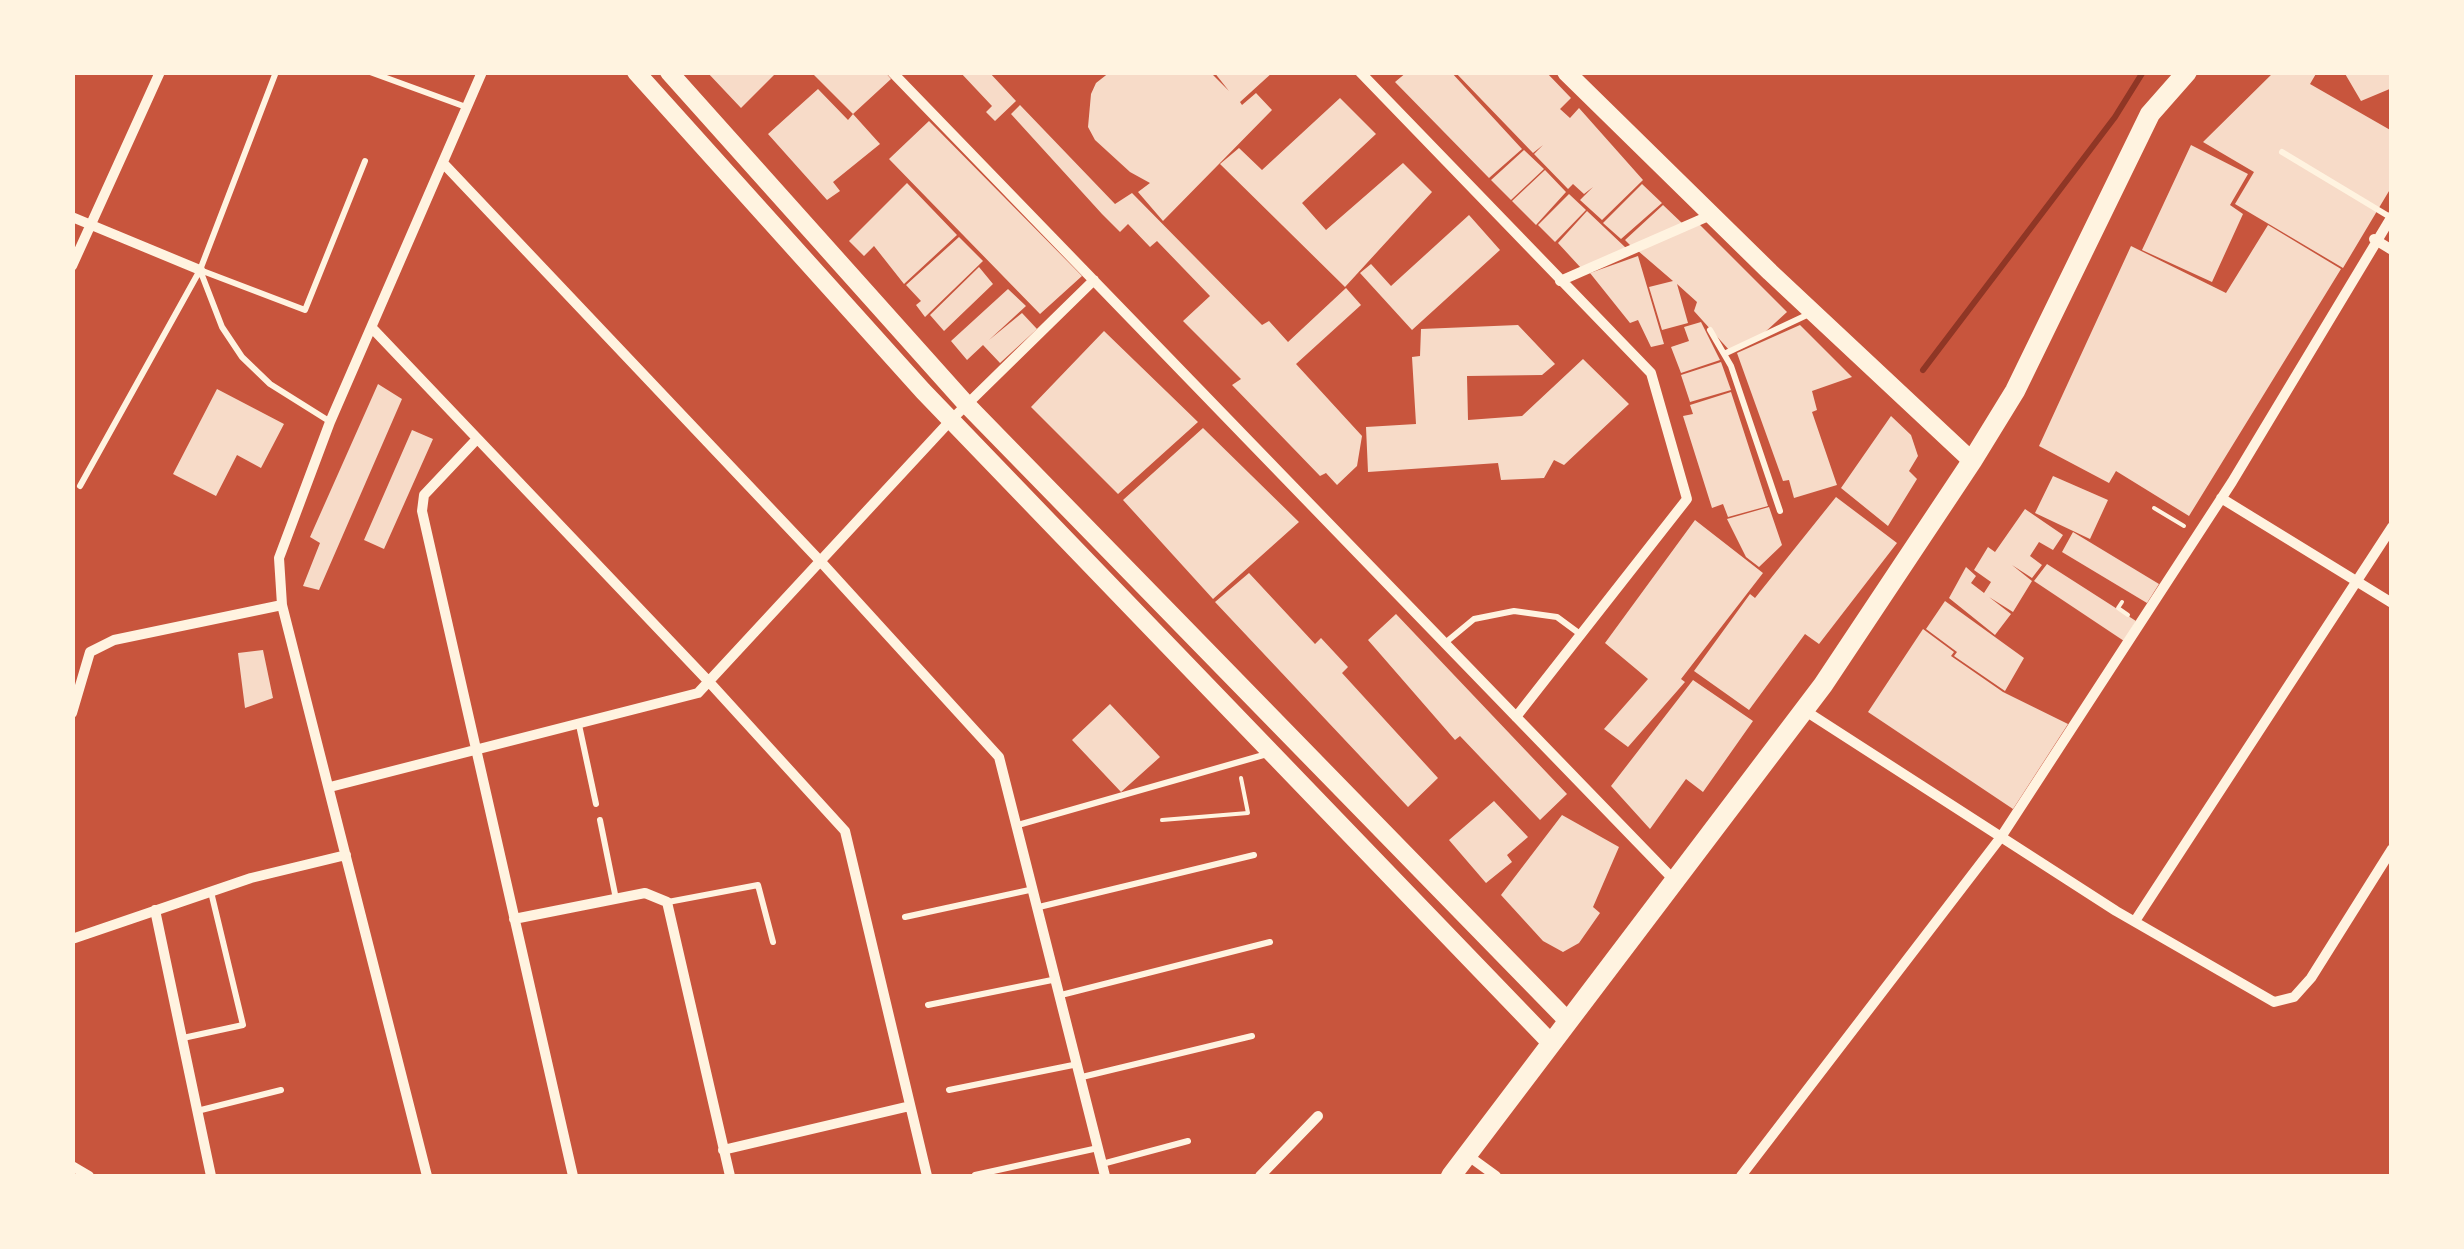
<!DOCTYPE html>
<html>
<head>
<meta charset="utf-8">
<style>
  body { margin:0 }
  #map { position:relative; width:2464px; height:1249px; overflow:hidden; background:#c8553d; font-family:"PT Sans Narrow",sans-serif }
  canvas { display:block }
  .frame { position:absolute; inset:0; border:75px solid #fff3e0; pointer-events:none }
</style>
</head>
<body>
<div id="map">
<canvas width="2464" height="1249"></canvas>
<div class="frame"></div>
</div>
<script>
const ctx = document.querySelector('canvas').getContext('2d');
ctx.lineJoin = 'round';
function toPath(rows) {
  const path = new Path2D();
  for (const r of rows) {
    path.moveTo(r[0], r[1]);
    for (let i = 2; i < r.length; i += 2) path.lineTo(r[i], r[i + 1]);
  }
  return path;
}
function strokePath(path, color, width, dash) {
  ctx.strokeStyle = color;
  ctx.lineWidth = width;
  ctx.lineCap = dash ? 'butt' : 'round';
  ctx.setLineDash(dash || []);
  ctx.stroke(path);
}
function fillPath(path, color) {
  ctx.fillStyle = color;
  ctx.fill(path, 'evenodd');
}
strokePath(toPath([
  [1923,370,2115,117,2143,72]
]), '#8f3625', 6);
fillPath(toPath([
  [707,72,777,72,741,108],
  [811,72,885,72,891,79,853,114],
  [960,72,989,72,1016,101,995,121,986,112,992,106],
  [1110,72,1210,72,1229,91,1214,72,1273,72,1240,102,1242,105,1256,93,1272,110,1163,221,1138,192,1150,183,1130,172,1095,140,1088,127,1091,94,1096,83],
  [1407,72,1451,72,1522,149,1489,178,1395,82],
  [1455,72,1546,72,1571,98,1560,109,1570,118,1579,108,1643,180,1602,220,1580,200,1593,187,1584,194,1573,184,1568,189,1534,154,1543,145,1533,153],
  [2274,72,2317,72,2310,84,2392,131,2392,186,2343,268,2235,204,2254,172,2203,142],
  [2344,72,2392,72,2392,88,2361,101],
  [818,89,848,120,853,114,880,144,833,182,840,191,827,200,768,134],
  [1340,98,1376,134,1302,203,1326,230,1403,163,1432,192,1345,287,1220,164,1239,148,1262,170],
  [1020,105,1115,204,1132,193,1262,325,1269,321,1288,342,1346,288,1361,305,1296,364,1362,436,1357,466,1337,485,1326,473,1320,476,1232,385,1241,379,1183,321,1210,296,1157,241,1150,247,1128,224,1120,232,1102,214,1011,114],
  [929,121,1082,276,1040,314,889,159],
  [2191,145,2248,174,2230,205,2243,214,2212,282,2142,250],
  [1524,150,1544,169,1511,200,1491,180],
  [1545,170,1566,192,1536,225,1512,201],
  [907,183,957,235,904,284,874,246,864,256,849,241],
  [1642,184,1662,203,1621,239,1603,223],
  [1569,194,1586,210,1555,242,1538,225],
  [1663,205,1683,224,1631,246,1625,240],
  [1587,211,1626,248,1581,268,1558,243],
  [1469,215,1500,250,1412,330,1360,273,1371,264,1391,286],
  [1699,224,1787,312,1764,333,1730,351,1694,311,1697,302,1677,284,1688,323,1662,330,1649,287,1673,281,1637,250],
  [2268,225,2341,269,2189,516,2116,471,2109,483,2039,446,2131,246,2226,293],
  [959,237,983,261,925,317,916,305,921,301,906,285],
  [1638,256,1664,344,1651,347,1638,320,1630,323,1590,273],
  [979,267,993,284,944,331,930,315],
  [1008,289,1026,306,989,340,1022,313,1037,329,1000,363,983,345,967,360,951,341],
  [1701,322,1720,360,1681,373,1671,347,1689,341,1684,327],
  [1518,325,1555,364,1542,375,1467,376,1468,420,1522,416,1583,359,1629,404,1564,465,1554,460,1544,478,1501,480,1498,463,1368,472,1366,427,1416,424,1412,357,1420,356,1421,329],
  [1800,325,1852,377,1812,391,1817,410,1812,412,1837,485,1794,498,1789,480,1783,481,1737,353],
  [1104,331,1198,422,1118,494,1031,407],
  [1721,362,1731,390,1690,402,1681,375],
  [378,384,402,399,319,590,303,586,320,543,310,537],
  [217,389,284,424,261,468,237,455,216,496,173,474],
  [1731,392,1768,506,1728,517,1723,504,1712,508,1683,416,1693,414,1690,405],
  [1891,416,1911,435,1918,456,1909,471,1917,479,1888,526,1841,488],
  [1203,428,1299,522,1213,599,1123,500],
  [412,430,433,439,384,549,364,540],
  [2053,476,2108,500,2090,539,2035,513],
  [1836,497,1897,543,1819,644,1805,634,1749,710,1694,671,1750,594,1755,598],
  [1769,507,1782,545,1759,567,1746,557,1727,519],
  [2025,509,2063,535,2053,550,2039,542,2030,556,2042,565,2032,578,2012,565,2032,581,2013,612,1989,597,2011,614,1995,635,1949,598,1966,567,1976,576,1971,583,1984,593,1991,582,1974,570,1988,547,1995,552],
  [1695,520,1763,573,1681,679,1685,682,1628,747,1604,729,1648,679,1605,643],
  [2073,532,2159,584,2147,603,2062,552],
  [2047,564,2136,621,2124,641,2034,581],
  [1249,573,1315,644,1321,638,1348,667,1342,673,1438,778,1408,807,1215,602],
  [1945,601,2024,658,2005,691,1954,656,1957,652,1926,629],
  [1396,614,1567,794,1540,820,1460,736,1455,740,1368,640],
  [1923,629,1954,652,1951,656,2003,692,2068,724,2013,809,1868,712],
  [263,650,273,698,245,708,238,653],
  [1693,680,1753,721,1703,792,1686,779,1650,829,1611,786],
  [1110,704,1160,757,1121,792,1072,740],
  [1494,801,1528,837,1507,855,1512,862,1486,883,1449,840],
  [1562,815,1619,847,1593,907,1600,913,1579,943,1563,952,1543,941,1501,895]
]), '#f7dbc8');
strokePath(toPath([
  [2154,508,2184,526],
  [2122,602,2118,608,2128,615],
  [1162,820,1248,813,1241,778]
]), '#fff3e0', 4);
strokePath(toPath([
  [276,72,200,270,222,327,242,357,270,384,329,421],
  [370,72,466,107],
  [2282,152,2390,217],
  [1710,330,1731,366,1780,511],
  [1724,354,1809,314],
  [80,486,200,270,305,310,365,161],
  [1445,643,1474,619,1514,611,1557,617,1580,634],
  [579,725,596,804],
  [600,820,616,899],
  [1018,825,1267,754],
  [668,902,758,885,773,942],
  [1039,907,1254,855],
  [905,917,1034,889],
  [1061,995,1270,942],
  [928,1005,1057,979],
  [183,1038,243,1025,211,892],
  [1082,1077,1252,1036],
  [949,1090,1078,1064],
  [197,1111,281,1090],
  [1102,1164,1188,1141],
  [975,1175,1098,1148]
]), '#fff3e0', 6);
strokePath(toPath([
  [892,72,1675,881],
  [1360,72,1651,373,1687,499,1516,717],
  [443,163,822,563,999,757,1105,1176],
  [72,217,200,270],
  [2374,239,2392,250],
  [72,266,160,72],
  [1560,281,1711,215],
  [373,329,711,684,845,831,927,1176],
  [475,441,424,495,422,511,573,1176],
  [2221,498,2392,603],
  [1804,710,2116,911,2274,1002,2294,997,2311,978,2392,849],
  [72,713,90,652,114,640,282,605],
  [330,787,698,693,951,420,1094,280],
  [155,910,211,1176],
  [514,919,645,893,667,902,730,1176],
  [2135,921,2392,527],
  [72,939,251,878,346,855],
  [723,1150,910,1106],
  [1467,1155,1496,1176],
  [72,1166,89,1176],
  [427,1176,282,605,279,558,330,422,482,72],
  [1260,1176,1318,1116],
  [1741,1176,2001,837,2232,482,2392,216]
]), '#fff3e0', 10);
strokePath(toPath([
  [636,72,923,391,1551,1043],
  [669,72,967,405,1568,1021]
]), '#fff3e0', 18);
strokePath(toPath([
  [1566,72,1770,272,1972,461]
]), '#fff3e0', 18);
strokePath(toPath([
  [1451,1176,1823,685,1972,461,2015,391,2150,114,2187,72]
]), '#fff3e0', 20);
</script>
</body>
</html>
